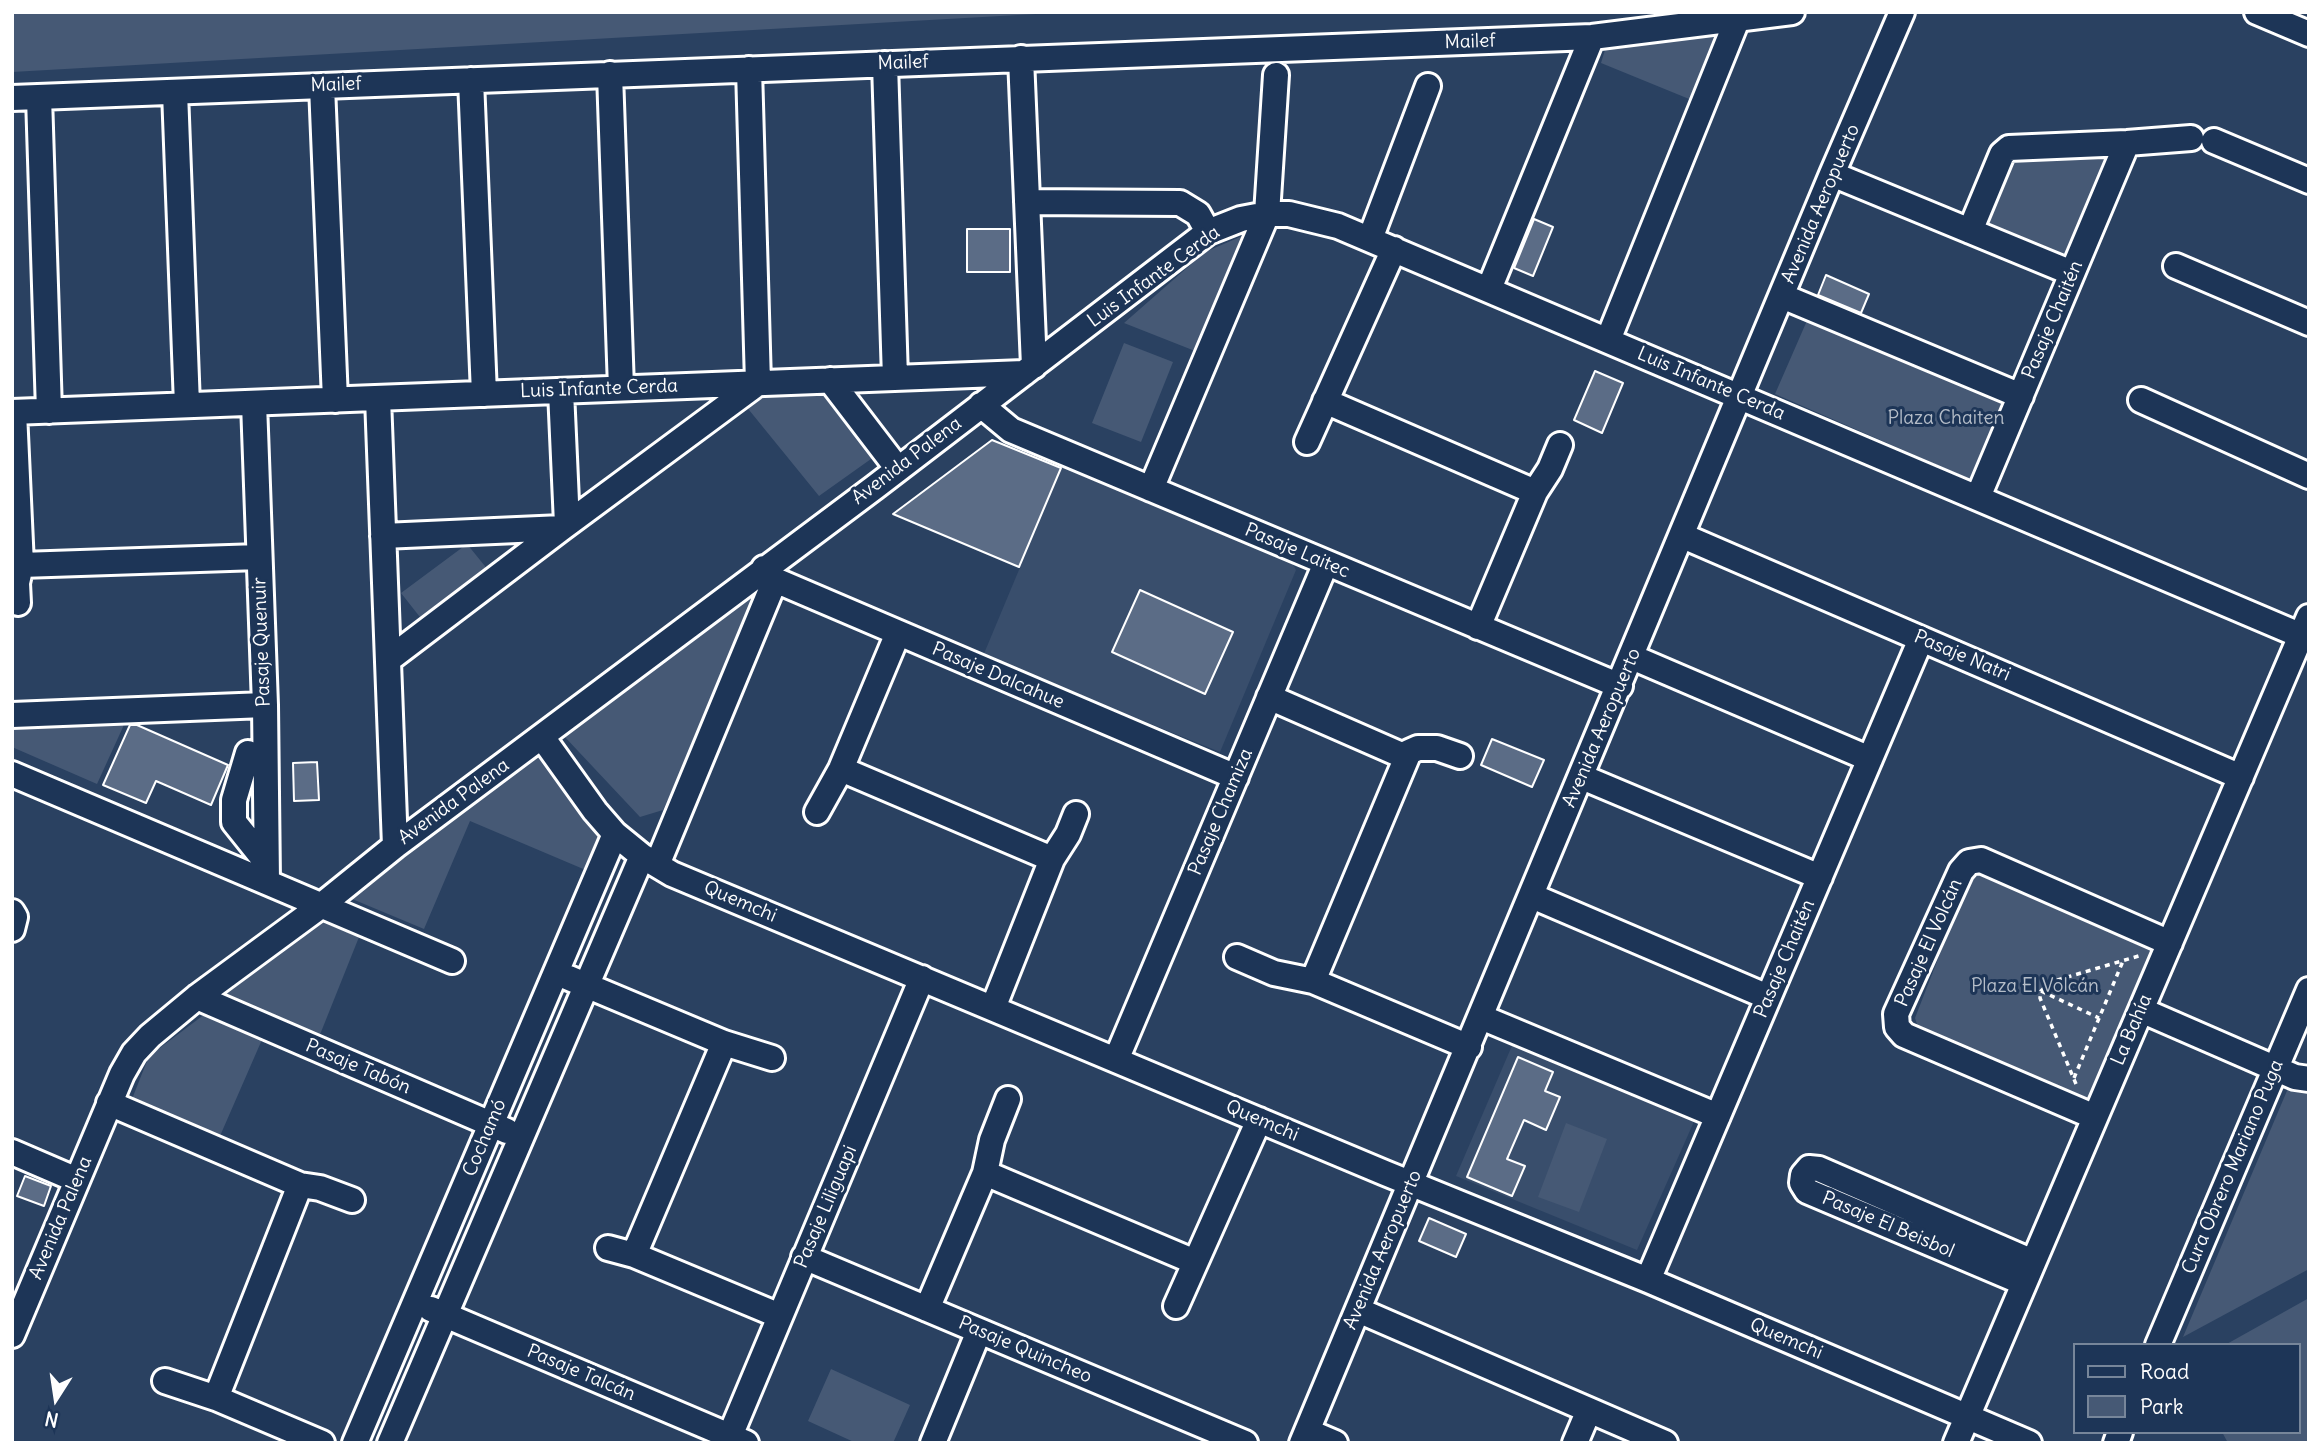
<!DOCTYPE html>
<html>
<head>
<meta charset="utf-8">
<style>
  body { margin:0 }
  #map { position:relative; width:2321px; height:1455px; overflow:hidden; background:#2a4161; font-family:Delius,sans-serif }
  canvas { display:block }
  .frame { position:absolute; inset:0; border:14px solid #fff; pointer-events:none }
  .legend { position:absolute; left:2073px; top:1343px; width:228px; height:91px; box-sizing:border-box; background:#1d3557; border:2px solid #77869a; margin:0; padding:9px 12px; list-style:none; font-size:21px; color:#fff }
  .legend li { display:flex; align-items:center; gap:14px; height:35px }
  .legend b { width:35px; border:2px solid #77869a }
  .north { position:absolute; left:21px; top:1364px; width:70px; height:70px; -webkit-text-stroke:5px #1d3557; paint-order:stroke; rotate:192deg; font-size:19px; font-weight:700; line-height:28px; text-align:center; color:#fff }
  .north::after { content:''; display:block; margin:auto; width:24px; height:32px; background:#fff; clip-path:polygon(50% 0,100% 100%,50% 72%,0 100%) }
</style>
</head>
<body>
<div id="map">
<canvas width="2321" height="1455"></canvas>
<div class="frame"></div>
<ul class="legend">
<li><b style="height:9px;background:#1d3557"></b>Road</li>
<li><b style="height:19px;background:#465975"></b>Park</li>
</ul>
<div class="north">N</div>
</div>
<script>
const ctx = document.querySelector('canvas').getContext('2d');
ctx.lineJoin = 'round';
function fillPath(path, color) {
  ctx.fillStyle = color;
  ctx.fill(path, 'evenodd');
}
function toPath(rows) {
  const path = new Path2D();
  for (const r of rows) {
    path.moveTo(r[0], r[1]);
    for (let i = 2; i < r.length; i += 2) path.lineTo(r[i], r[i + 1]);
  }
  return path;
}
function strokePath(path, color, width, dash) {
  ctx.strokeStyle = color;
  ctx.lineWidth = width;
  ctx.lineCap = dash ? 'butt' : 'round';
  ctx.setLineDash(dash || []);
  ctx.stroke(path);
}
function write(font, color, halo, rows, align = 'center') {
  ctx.font = font + ' Delius,sans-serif';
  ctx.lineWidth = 6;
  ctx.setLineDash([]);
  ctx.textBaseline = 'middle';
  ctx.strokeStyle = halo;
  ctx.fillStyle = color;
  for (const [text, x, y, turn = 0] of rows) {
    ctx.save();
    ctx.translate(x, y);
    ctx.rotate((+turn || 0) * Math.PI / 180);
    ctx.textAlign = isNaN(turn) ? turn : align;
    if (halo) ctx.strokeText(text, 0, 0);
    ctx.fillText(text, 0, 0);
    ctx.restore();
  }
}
fillPath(toPath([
  [1064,462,1289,557,1296,570,1220,752,983,656],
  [1514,1041,1696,1117,1637,1250,1456,1176]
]), '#394e6c');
fillPath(toPath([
  [12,12,1071,12,12,72],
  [1726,30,1694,101,1601,63,1605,50],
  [2106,151,2110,160,2061,264,1975,228,2009,157],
  [1254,231,1195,351,1124,323,1205,252],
  [1809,316,2009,396,1974,481,1775,394],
  [1124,343,1173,362,1141,442,1092,423],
  [831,390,878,454,819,496,745,405,763,396],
  [467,544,493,576,427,626,401,593],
  [753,594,760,600,663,810,640,817,563,735],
  [125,717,123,727,97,784,12,747,12,722],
  [540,753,602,838,588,871,470,821,424,929,345,896],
  [1971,874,1985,874,2160,940,2085,1104,1920,1034,1915,1018],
  [322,922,359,937,319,1037,223,995],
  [209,1011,264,1035,220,1136,132,1099,149,1056],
  [2289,1086,2309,1087,2309,1269,2183,1337],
  [1566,1123,1607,1139,1579,1212,1538,1197],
  [2309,1298,2309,1443,2228,1443,2222,1432,2298,1432,2298,1345,2225,1345],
  [831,1369,910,1405,893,1443,856,1443,808,1421]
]), '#465975');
const building = toPath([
  [1534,219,1553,227,1533,276,1514,268,1534,219],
  [967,229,1010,229,1010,272,967,272,967,229],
  [1826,275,1869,294,1861,313,1818,295,1826,275],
  [1595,371,1623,383,1602,433,1574,420,1595,371],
  [992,440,1061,468,1019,567,893,514,992,440],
  [1140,590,1233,632,1205,694,1112,652,1140,590],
  [130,725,137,725,228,765,211,805,156,781,146,803,103,785,130,725],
  [1492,739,1544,760,1532,787,1481,765,1492,739],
  [317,762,319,800,294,801,293,763,317,762],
  [1518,1057,1553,1072,1545,1091,1560,1097,1546,1130,1524,1120,1507,1159,1525,1166,1512,1196,1467,1177,1518,1057],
  [25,1176,51,1186,44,1206,17,1196,25,1176],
  [1429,1218,1466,1234,1456,1257,1419,1241,1429,1218]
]);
fillPath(building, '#5b6c86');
strokePath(building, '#fff', 2);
const minor = toPath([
  [2257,12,2309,34],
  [1021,58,1034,366],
  [885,64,895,378],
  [610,74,621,388],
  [471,80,484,394],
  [322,86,335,400],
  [175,92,187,405],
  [39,97,49,411],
  [12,98,1592,37,1792,12],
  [2214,141,2309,181],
  [1832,174,2072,273],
  [1027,202,1180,203,1198,214,1208,232],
  [1970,231,2002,154,2009,148,2127,143,2191,138],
  [1370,239,1428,86],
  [2176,266,2309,323],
  [1489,289,1592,37],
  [1782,296,2021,396],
  [1608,340,1737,20],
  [830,380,898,469],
  [561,391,567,524],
  [378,398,395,846],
  [2141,400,2309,476],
  [1325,401,1535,492],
  [254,403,265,705,267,881],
  [981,405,1011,430,1620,686],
  [12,412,1024,373],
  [14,412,21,565,17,583,18,603],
  [1307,442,1394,249],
  [1151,489,1267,214,1276,75],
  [1978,497,2127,143],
  [383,536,562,528],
  [1683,536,2241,777],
  [21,565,259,557],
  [764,568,775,580,1236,777],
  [1478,627,1535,492,1550,469,1560,445],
  [1632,657,1870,759],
  [388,660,562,528,758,383,749,69],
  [1269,697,1406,757],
  [12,715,265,705],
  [542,737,595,811,615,834,642,856,672,874,1385,1173,1648,1280,2029,1443],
  [248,753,234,800,234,822,266,862],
  [841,769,1052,859],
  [12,774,452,961],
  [1582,777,1820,877],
  [817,812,841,769,898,633],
  [657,865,775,580],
  [1532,896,1768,997],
  [12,912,15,917,12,929],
  [1237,957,1274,973,1313,981,1469,1047],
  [569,978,724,1043,772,1058],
  [1313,981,1409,752,1418,748,1437,748,1460,756],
  [197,997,507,1131],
  [993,1008,1052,859,1068,834,1076,814],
  [2141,1010,2295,1077,2309,1079],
  [1481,1017,1718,1116],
  [1116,1060,1326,563],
  [109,1103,300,1185,320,1188,352,1200],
  [2095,1117,1904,1035,1897,1027,1896,1014,1961,871,1969,862,1981,860,2170,943],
  [12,1152,77,1180],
  [985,1173,1195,1262],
  [608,1248,634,1255,780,1316],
  [634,1255,724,1043],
  [804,1257,1245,1443],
  [1648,1280,1921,639],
  [2024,1283,1807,1191,1802,1183,1803,1175,1809,1168,1819,1169,2033,1262],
  [1176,1306,1259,1120],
  [431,1309,746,1443],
  [927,1309,985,1173,992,1140,1008,1099],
  [1358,1310,1665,1443],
  [12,1335,122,1074,134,1053,150,1036,197,997,322,905,395,846,875,487,1208,232,1241,219,1267,214,1289,214,1338,226,2309,639],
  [2158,1345,2309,990],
  [165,1381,216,1398,322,1443],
  [216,1398,300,1185],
  [1307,1431,1335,1443],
  [730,1436,922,978],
  [355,1443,615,834],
  [390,1443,642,856],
  [933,1443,979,1331],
  [1302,1443,1832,174,1902,12],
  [1575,1443,1589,1410],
  [1956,1443,2309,617],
  [2116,1443,2120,1432]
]);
strokePath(minor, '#fff', 30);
strokePath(toPath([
  [2041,991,2099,1018],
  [2074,1078,2123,961],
  [2076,1084,2040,998,2041,991,2048,984,2054,981,2142,955]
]), '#fff', 3.5, [5, 5]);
strokePath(minor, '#1d3557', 24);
write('19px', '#fff', '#1d3557', [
  ["Mailef",1470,42,-2],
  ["Mailef",903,63,-2],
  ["Mailef",336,85,-2],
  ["Avenida Aeropuerto",1821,204,-67],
  ["Luis Infante Cerda",1154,277,-36],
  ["Pasaje Chaitén",2053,320,-67],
  ["Luis Infante Cerda",1711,384,23],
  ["Luis Infante Cerda",599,389,-2],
  ["Avenida Palena",907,461,-37],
  ["Pasaje Laitec",1297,551,23],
  ["Pasaje Quenuir",262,642,-92],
  ["Pasaje Natri",1962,656,23],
  ["Pasaje Dalcahue",998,676,23],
  ["Avenida Aeropuerto",1602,728,-67],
  ["Avenida Palena",454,802,-36],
  ["Pasaje Chamiza",1221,812,-67],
  ["Quemchi",740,902,23],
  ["Pasaje El Volcán",1929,943,-66],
  ["Pasaje Chaitén",1785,959,-67],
  ["La Bahía",2132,1030,-67],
  ["Pasaje Tabón",358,1067,23],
  ["Quemchi",1262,1121,23],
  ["Cochamó",485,1138,-67],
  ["Cura Obrero Mariano Puga",2233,1167,-67],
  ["Pasaje Liliguapi",826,1207,-67],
  ["Avenida Palena",61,1218,-67],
  ["Pasaje El Beisbol",1888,1225,23],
  ["Avenida Aeropuerto",1383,1250,-67],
  ["Quemchi",1786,1339,23],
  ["Pasaje Quincheo",1025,1350,23],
  ["Pasaje Talcán",581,1373,23]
]);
write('19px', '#b5bdc8', '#1d3557', [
  ["Plaza Chaiten",1946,419],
  ["Plaza El Volcán",2035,987]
]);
</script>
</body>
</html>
